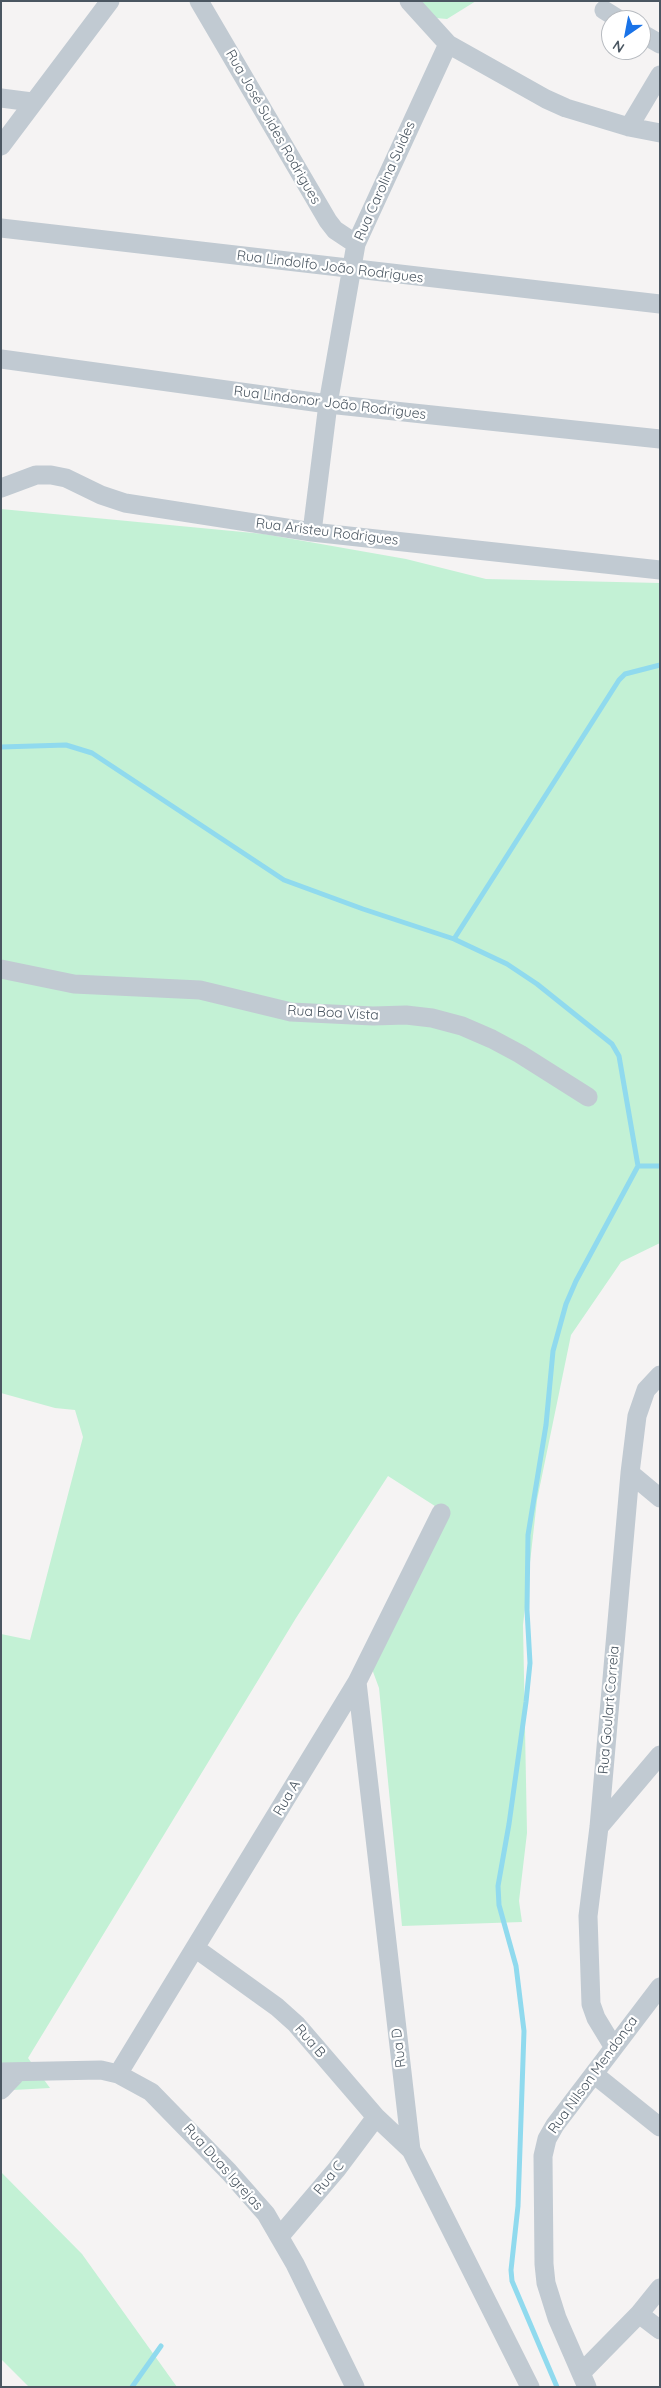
<!DOCTYPE html>
<html>
<head>
<meta charset="utf-8">
<style>
  body { margin:0 }
  #map { position:relative; width:661px; height:2388px; overflow:hidden; background:#f5f3f3; font-family:Quicksand,sans-serif }
  canvas { display:block }
  .frame { position:absolute; inset:0; border:2px solid #4a5661; pointer-events:none }
  .north { position:absolute; left:601px; top:10px; width:50px; height:50px; box-sizing:border-box; background:#fff; border:1px solid #b7bbc0; border-radius:50%; rotate:213deg; font-size:14px; font-weight:700; line-height:20px; text-align:center; color:#4a5661 }
  .north::after { content:''; display:block; margin:auto; width:18px; height:22px; background:#1a73e8; clip-path:polygon(50% 0,100% 100%,50% 72%,0 100%) }
</style>
</head>
<body>
<div id="map">
<canvas width="661" height="2388"></canvas>
<div class="frame"></div>
<div class="north">N</div>
</div>
<script>
const ctx = document.querySelector('canvas').getContext('2d');
ctx.lineJoin = 'round';
function fillPath(path, color) {
  ctx.fillStyle = color;
  ctx.fill(path, 'evenodd');
}
function toPath(rows) {
  const path = new Path2D();
  for (const r of rows) {
    path.moveTo(r[0], r[1]);
    for (let i = 2; i < r.length; i += 2) path.lineTo(r[i], r[i + 1]);
  }
  return path;
}
function strokePath(path, color, width, dash) {
  ctx.strokeStyle = color;
  ctx.lineWidth = width;
  ctx.lineCap = dash ? 'butt' : 'round';
  ctx.setLineDash(dash || []);
  ctx.stroke(path);
}
function write(font, color, halo, rows, align = 'center') {
  ctx.font = font + ' Quicksand,sans-serif';
  ctx.lineWidth = 4.5;
  ctx.setLineDash([]);
  ctx.textBaseline = 'middle';
  ctx.strokeStyle = halo;
  ctx.fillStyle = color;
  for (const [text, x, y, turn = 0] of rows) {
    ctx.save();
    ctx.translate(x, y);
    ctx.rotate((+turn || 0) * Math.PI / 180);
    ctx.textAlign = isNaN(turn) ? turn : align;
    if (halo) ctx.strokeText(text, 0, 0);
    ctx.fillText(text, 0, 0);
    ctx.restore();
  }
}
fillPath(toPath([
  [421,1,476,1,447,19,436,18],
  [1,509,264,534,406,559,486,579,660,583,660,1243,621,1262,571,1335,537,1500,523,1625,527,1833,519,1901,522,1922,402,1926,379,1688,372,1669,449,1515,388,1476,296,1618,28,2058,50,2088,13,2090,1,2085,1,1634,30,1640,83,1437,75,1410,55,1408,1,1393],
  [1,2172,82,2254,177,2387,29,2387,1,2359]
]), '#c3f1d5');
strokePath(toPath([
  [1,747,66,745,92,753,284,880,363,909,454,939,507,964,537,984,612,1044,619,1056,638,1166,576,1281,566,1304,553,1351,546,1425,528,1535,527,1610,530,1663,526,1702,509,1824,498,1886,499,1905,516,1966,524,2031,518,2206,511,2270,512,2281,557,2387],
  [454,939,619,680,625,674,660,665],
  [638,1166,660,1166],
  [132,2387,161,2346]
]), '#90daee', 5);
strokePath(toPath([
  [199,1,328,221,335,230,356,244],
  [409,1,448,44,546,99,566,108,629,127,660,133],
  [604,10,620,20],
  [641,33,660,44],
  [1,98,32,102],
  [629,127,660,75],
  [1,146,110,1],
  [1,228,660,304],
  [1,359,328,404,660,439],
  [1,488,36,475,51,475,66,478,101,495,125,503,312,532,660,570],
  [312,532,328,404,356,244,448,44],
  [1,969,74,984,200,990,291,1012,373,1016,406,1015,432,1018,462,1026,492,1039,520,1054,588,1097],
  [630,1473,660,1498],
  [357,1682,411,2150,530,2387],
  [599,1827,660,1755],
  [195,1948,277,2007,296,2024,376,2117,411,2150],
  [613,2046,596,2018,591,2004,588,1916,599,1827,630,1473,637,1416,646,1390,660,1375],
  [1,2072,101,2070,118,2074,151,2092,229,2172,266,2214,295,2264,355,2387],
  [118,2074,357,1682,441,1513],
  [595,2075,660,2127],
  [1,2090,18,2072],
  [280,2236,337,2169,376,2117],
  [639,2314,660,2330],
  [581,2373,639,2314,660,2288],
  [587,2387,557,2318,546,2283,544,2264,543,2156,547,2139,555,2125,660,1987]
]), '#c1cad2', 19);
write('14px', '#4a5661', '#fff', [
  ["Rua José Suides Rodrigues",273,127,60],
  ["Rua Carolina Suides",385,181,-66],
  ["Rua Lindolfo João Rodrigues",330,267,7],
  ["Rua Lindonor João Rodrigues",330,403,7],
  ["Rua Aristeu Rodrigues",327,532,7],
  ["Rua Boa Vista",333,1013,3],
  ["Rua Goulart Correia",609,1710,-85],
  ["Rua A",287,1798,-59],
  ["Rua B",310,2041,49],
  ["Rua D",399,2048,-97],
  ["Rua Nilson Mendonça",593,2075,-54],
  ["Rua Duas Igrejas",223,2167,48],
  ["Rua C",329,2178,-51]
]);
</script>
</body>
</html>
